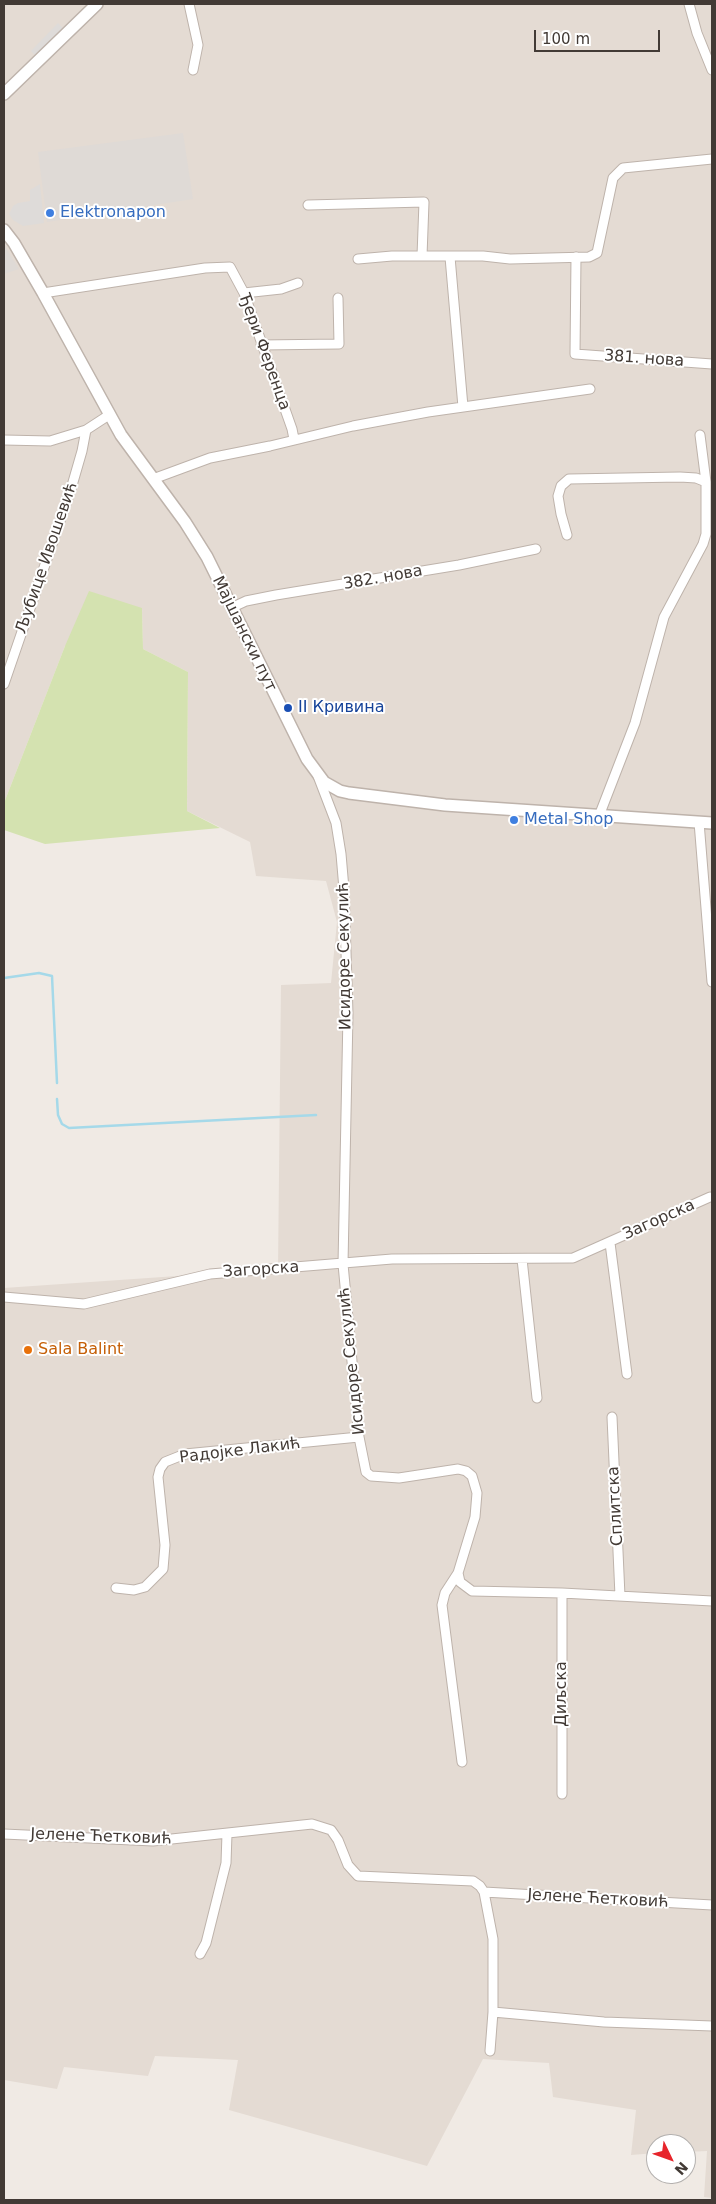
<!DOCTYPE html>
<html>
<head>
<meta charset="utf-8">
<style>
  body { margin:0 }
  #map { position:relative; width:716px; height:2204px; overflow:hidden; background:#f0eae4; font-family:"DejaVu Sans",sans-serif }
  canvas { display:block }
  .frame { position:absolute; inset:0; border:5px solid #423a35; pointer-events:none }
  .north { position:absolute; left:646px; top:2134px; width:50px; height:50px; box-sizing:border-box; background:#fff; border:1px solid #b3b0ae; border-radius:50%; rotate:132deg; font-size:14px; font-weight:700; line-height:20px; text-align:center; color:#423a35 }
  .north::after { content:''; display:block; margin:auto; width:18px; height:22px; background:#e7252b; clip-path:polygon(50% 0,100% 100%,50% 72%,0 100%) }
  .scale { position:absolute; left:534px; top:30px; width:126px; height:22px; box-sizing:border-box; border:2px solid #423a35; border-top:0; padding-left:6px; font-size:15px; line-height:18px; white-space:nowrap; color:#423a35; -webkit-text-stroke:4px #fff; paint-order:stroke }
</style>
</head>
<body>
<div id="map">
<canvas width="716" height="2204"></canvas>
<div class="frame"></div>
<div class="north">N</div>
<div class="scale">100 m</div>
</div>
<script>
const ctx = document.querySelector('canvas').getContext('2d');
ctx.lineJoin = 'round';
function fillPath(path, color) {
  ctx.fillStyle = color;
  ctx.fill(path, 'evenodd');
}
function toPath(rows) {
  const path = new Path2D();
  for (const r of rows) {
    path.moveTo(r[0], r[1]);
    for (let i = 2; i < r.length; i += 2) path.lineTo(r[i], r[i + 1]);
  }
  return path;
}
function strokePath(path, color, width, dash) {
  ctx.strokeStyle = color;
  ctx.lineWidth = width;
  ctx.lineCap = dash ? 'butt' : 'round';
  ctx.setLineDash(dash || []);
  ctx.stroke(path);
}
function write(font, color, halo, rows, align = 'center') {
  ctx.font = font + ' "DejaVu Sans",sans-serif';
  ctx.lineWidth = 4;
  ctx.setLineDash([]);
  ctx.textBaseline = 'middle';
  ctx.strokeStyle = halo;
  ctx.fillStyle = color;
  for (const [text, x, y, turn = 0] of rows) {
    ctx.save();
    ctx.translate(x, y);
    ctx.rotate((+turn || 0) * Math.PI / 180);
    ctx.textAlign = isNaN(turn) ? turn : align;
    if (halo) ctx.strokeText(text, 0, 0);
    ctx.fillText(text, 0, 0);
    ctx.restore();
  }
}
fillPath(toPath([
  [4,4,712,4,712,2198,704,2197,707,2151,686,2152,686,2144,656,2144,656,2153,631,2155,636,2110,553,2097,549,2063,483,2059,427,2166,229,2110,238,2060,155,2056,148,2076,64,2067,57,2089,4,2080,4,1288,278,1269,281,985,331,983,337,922,326,881,256,876,250,842,187,811,188,672,143,649,142,608,65,646,4,803]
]), '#e4dbd3');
fillPath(toPath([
  [183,133,193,199,47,222,38,152],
  [4,245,19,269,4,274]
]), '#dfdad6');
fillPath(toPath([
  [89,591,142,608,143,649,188,672,187,811,220,828,45,844,4,830,4,803,65,646]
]), '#d4e2b0');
fillPath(toPath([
  [58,23,66,31,38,58,31,51],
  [40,184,44,223,23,226,13,220,9,214,13,206,18,203,30,201,30,190]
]), '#dedbd9');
strokePath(toPath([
  [4,978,39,973,52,976,57,1083],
  [57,1099,58,1115,62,1124,69,1128,316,1115]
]), '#a5d9e9', 2.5);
const minor = toPath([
  [189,4,198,45,193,70],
  [689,4,697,33,712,70],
  [308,205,424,202,422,256],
  [450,257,463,407],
  [576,257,575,354,712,364],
  [358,259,392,256,483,256,510,259,589,257,597,253,613,178,623,168,712,159],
  [43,293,205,268,230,267,244,293,292,429,294,439],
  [244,293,281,289,298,283],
  [261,345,339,344,338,298],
  [4,440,50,441,86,430,109,415],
  [153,479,210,458,270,446,353,426,428,412,590,389],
  [567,535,561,514,558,496,561,486,569,479,680,477,696,478,706,482],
  [231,608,246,601,276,595,459,565,536,549],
  [4,684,71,489,82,451,86,430],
  [318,776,336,823,341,854,344,889,348,1014,343,1264,359,1437,366,1472,371,1476,399,1478,458,1469,466,1471,472,1476,477,1493,475,1517,458,1573,460,1582,472,1591,562,1593,712,1601],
  [599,816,635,723,664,617,703,544,706,534,706,482,700,435],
  [699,822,712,982],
  [610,1243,627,1374],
  [522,1259,537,1398],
  [4,1297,84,1304,210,1274,392,1259,573,1258,710,1197],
  [612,1417,620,1596],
  [458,1573,445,1593,442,1605,462,1762],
  [116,1588,134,1590,145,1587,163,1569,165,1545,158,1477,160,1469,165,1462,185,1454,359,1437],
  [562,1794,562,1593],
  [4,1834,153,1841,312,1824,331,1830,338,1840,348,1865,358,1876,473,1881,480,1886,484,1892,712,1905],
  [484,1892,493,1939,493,2012,490,2051],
  [200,1954,206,1943,226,1863,227,1834],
  [493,2012,604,2022,712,2026]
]);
const tertiary = toPath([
  [4,94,97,4],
  [4,230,14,243,43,293,121,435,185,522,207,557,307,759,324,782,340,791,349,793,445,805,712,823]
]);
strokePath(minor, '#beb3ab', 11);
strokePath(tertiary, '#beb3ab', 14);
strokePath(minor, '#fff', 9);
strokePath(tertiary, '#fff', 11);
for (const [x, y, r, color] of [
  [50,213,5,"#3f7fe0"],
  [288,708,5,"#1a4fb4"],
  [514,820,5,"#3f7fe0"],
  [28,1350,5,"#e8710a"]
]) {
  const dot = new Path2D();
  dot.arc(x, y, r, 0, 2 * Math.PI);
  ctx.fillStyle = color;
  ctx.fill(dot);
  strokePath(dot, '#fff', 2);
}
write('16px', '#366cbe', '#fff', [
  ["Elektronapon",60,213],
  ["Metal Shop",524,820]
], 'left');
write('16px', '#423a35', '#fff', [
  ["Ђери Ференца",264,352,70],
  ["381. нова",644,359,4],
  ["Љубице Ивошевић",47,558,-71],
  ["382. нова",383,578,-10],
  ["Мајшански пут",244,634,64],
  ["Исидоре Секулић",345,956,-91],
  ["Загорска",659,1220,-24],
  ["Загорска",261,1270,-4],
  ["Исидоре Секулић",352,1361,-96],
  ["Радојке Лакић",240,1451,-7],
  ["Сплитска",616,1506,-93],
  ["Диљска",562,1694,-90],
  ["Јелене Ћетковић",101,1837,2],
  ["Јелене Ћетковић",598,1899,3]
]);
write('16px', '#164399', '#fff', [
  ["II Кривина",298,708]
], 'left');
write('16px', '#c56008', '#fff', [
  ["Sala Balint",38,1350]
], 'left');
</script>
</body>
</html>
